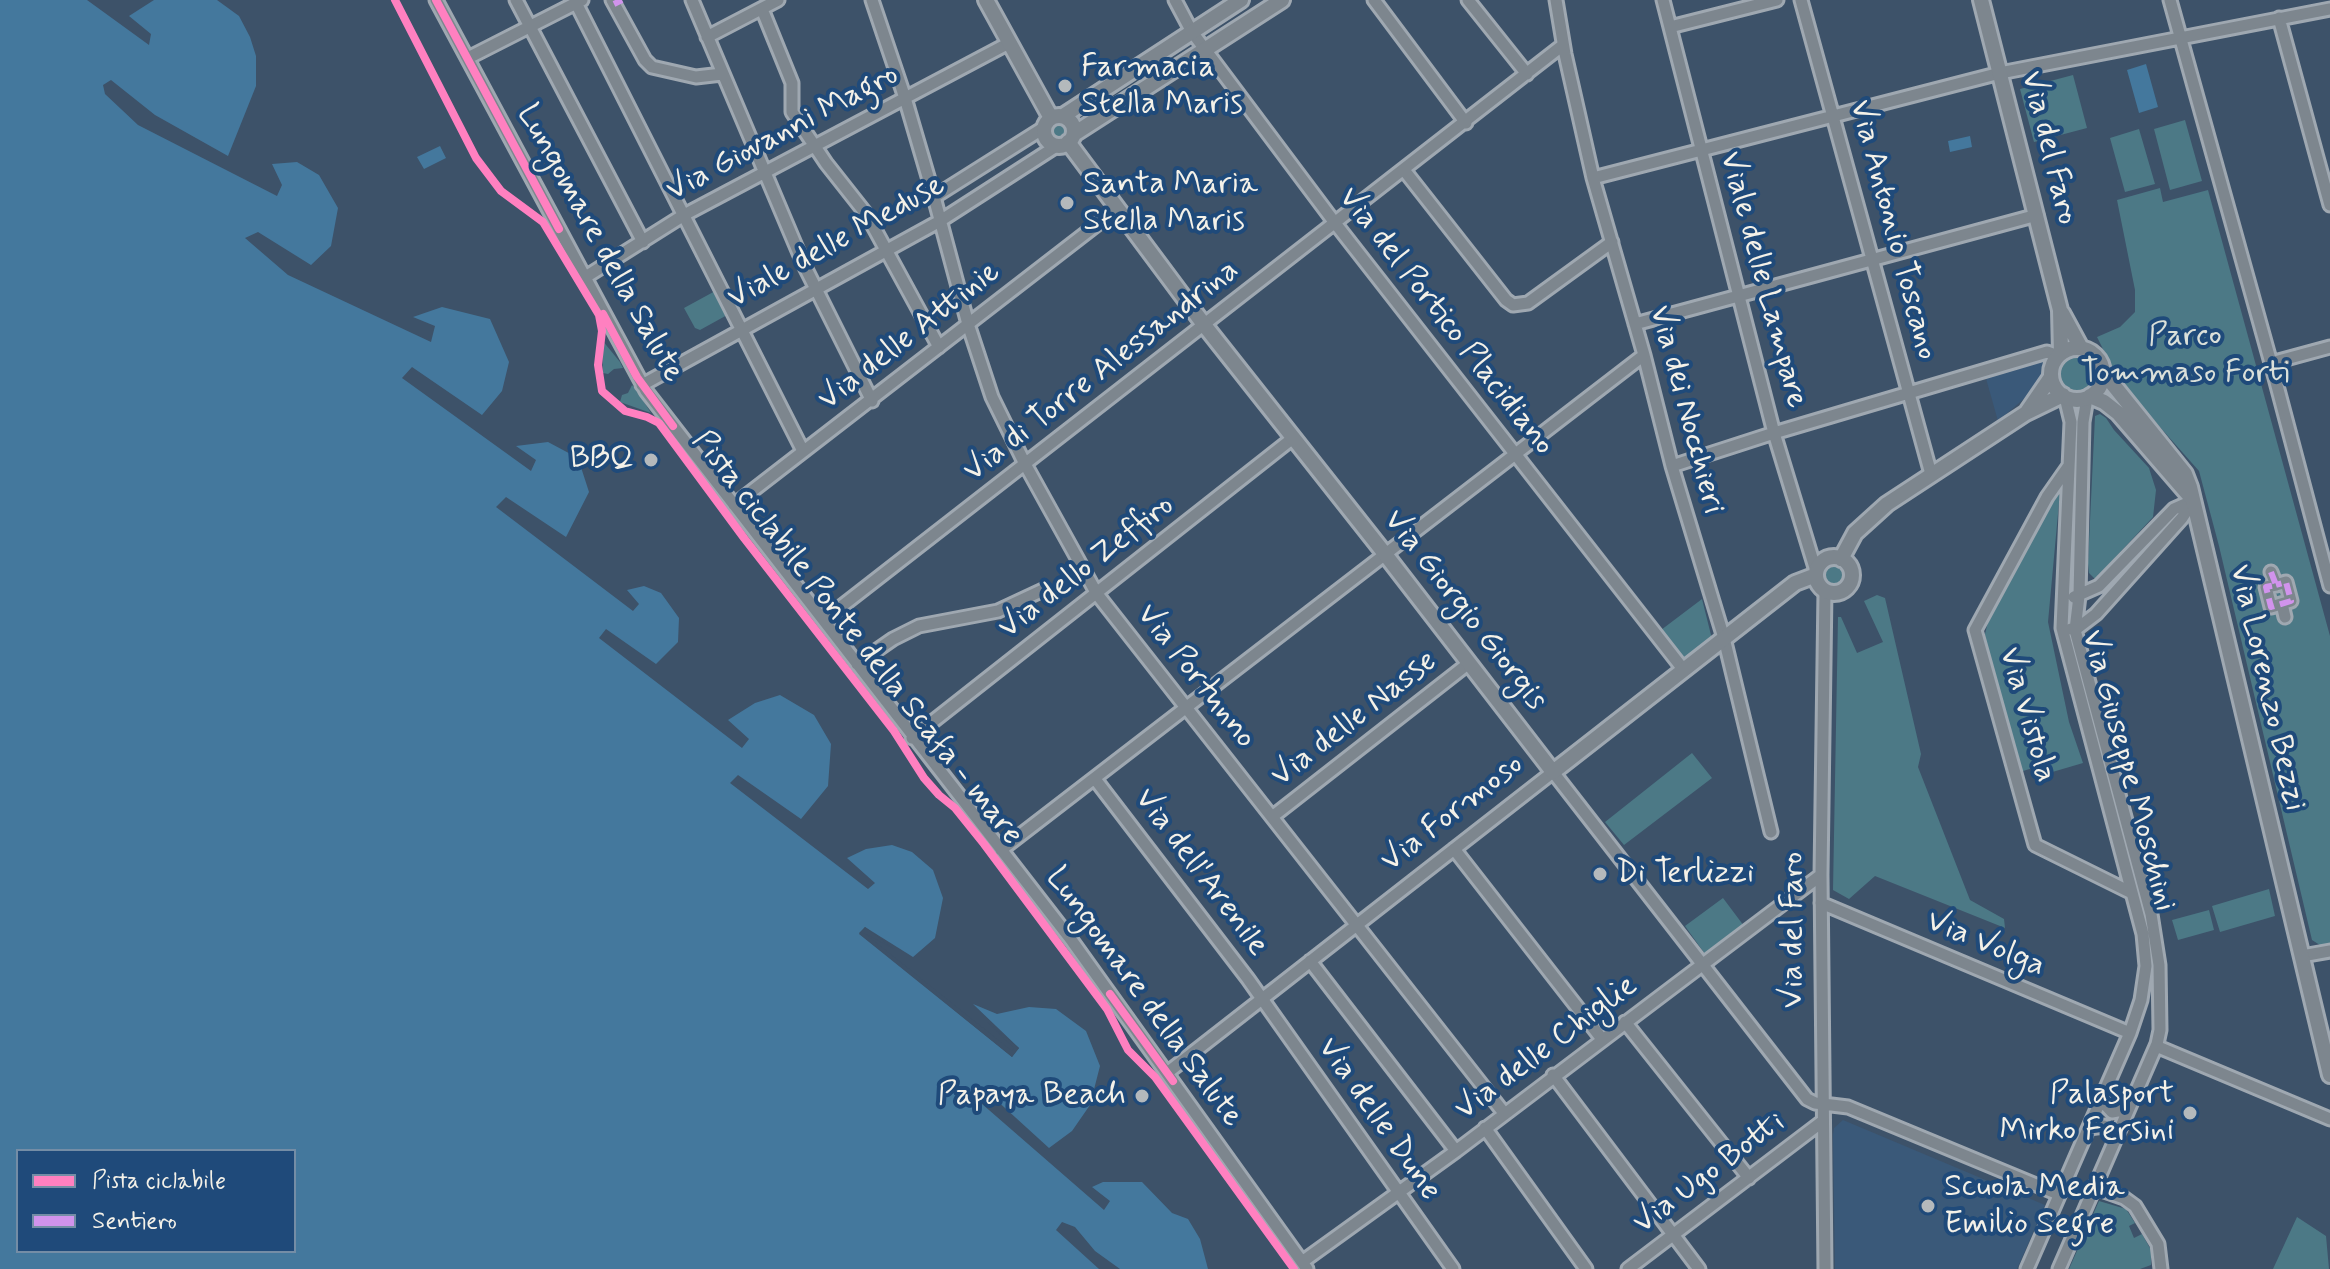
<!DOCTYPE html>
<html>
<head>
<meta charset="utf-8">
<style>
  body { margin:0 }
  #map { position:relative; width:2330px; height:1269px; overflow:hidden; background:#3d5269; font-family:Mynerve,sans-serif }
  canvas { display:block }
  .legend { position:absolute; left:16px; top:1149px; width:280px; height:104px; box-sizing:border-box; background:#1f4a7a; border:2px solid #748da6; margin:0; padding:10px 14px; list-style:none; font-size:24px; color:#f4f1e8 }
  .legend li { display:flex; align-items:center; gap:16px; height:40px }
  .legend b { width:40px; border:2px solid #748da6 }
</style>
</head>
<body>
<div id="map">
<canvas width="2330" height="1269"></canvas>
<ul class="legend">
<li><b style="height:10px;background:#ff80c0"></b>Pista ciclabile</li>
<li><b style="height:10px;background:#d193ec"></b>Sentiero</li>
</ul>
</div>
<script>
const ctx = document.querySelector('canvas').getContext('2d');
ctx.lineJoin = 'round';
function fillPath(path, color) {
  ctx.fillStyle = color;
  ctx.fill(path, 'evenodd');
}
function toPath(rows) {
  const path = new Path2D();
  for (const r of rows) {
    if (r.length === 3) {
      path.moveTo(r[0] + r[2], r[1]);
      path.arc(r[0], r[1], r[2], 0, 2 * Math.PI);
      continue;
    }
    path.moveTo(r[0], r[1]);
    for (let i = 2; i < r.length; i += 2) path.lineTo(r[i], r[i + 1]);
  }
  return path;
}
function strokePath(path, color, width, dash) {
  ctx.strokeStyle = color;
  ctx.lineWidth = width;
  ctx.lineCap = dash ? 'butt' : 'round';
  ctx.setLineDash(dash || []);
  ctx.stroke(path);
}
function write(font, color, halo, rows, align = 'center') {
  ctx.font = font + ' Mynerve,sans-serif';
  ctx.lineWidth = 8;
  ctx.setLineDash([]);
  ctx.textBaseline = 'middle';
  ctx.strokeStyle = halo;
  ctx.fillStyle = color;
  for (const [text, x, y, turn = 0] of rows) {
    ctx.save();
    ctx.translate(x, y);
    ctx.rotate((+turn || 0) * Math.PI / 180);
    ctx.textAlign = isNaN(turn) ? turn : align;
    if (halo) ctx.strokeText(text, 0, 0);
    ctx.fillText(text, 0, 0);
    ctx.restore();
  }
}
fillPath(toPath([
  [2050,356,2043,376,2033,391,1998,421,1985,375],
  [1843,1120,2045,1205,2017,1269,1835,1269,1833,1135,1834,1128]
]), '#3a5979');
fillPath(toPath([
  [2073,75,2087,128,2034,142,2020,89],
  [2185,120,2202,181,2170,190,2154,129],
  [1059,131,9],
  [2139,129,2155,184,2125,192,2110,138],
  [2160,188,2163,202,2208,190,2330,636,2330,946,2323,947,2312,940,2219,546,2199,471,2119,381,2097,337,2120,327,2135,312,2135,290,2117,200],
  [717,290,729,314,700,330,695,328,684,308],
  [602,340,620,362,623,368,614,369,608,374,603,373],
  [2077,372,19],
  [632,385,636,389,651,413,620,402,622,395,628,393],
  [2100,414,2106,418,2114,430,2149,468,2156,490,2153,517,2095,579,2089,573,2088,563,2095,416],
  [2060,492,2048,622,2069,722,2083,763,2049,773,2045,764,2020,772,1983,642,1989,618,2051,503],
  [1834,576,12],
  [1877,595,1885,598,1921,754,1918,767,1970,900,2004,919,2005,928,1875,876,1849,899,1833,890,1838,617,1841,617,1857,653,1883,642,1864,601],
  [1702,599,1712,639,1683,660,1661,630],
  [1692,753,1712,778,1624,845,1605,822],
  [2269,889,2275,916,2220,932,2212,906],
  [1723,898,1744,926,1705,954,1685,926],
  [2209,910,2214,930,2178,940,2172,920],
  [2099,1201,2126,1209,2135,1223,2129,1226,2134,1238,2142,1234,2151,1250,2151,1265,2140,1269,2069,1269],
  [2297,1217,2326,1236,2329,1269,2273,1269]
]), '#4c7986');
fillPath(toPath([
  [0,0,87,0,149,45,151,34,129,16,154,0,217,0,239,16,250,37,256,56,256,86,228,156,155,115,111,80,103,85,105,94,138,125,277,196,282,185,272,164,297,162,319,175,338,208,331,246,311,265,258,232,245,238,288,275,431,342,435,326,413,317,442,307,490,319,509,362,502,391,482,415,412,367,402,378,531,471,536,460,516,446,548,442,578,458,589,492,566,537,506,497,496,507,633,611,639,604,627,590,644,586,661,593,679,618,678,642,656,664,606,629,599,638,742,748,749,739,728,720,755,703,780,695,814,715,831,744,828,786,801,819,738,775,730,783,868,889,875,883,847,858,866,849,892,845,912,852,933,870,943,898,935,938,913,957,865,927,859,933,1012,1057,1019,1048,973,1004,997,1014,1029,1007,1056,1009,1086,1031,1100,1066,1090,1105,1072,1131,1049,1148,982,1087,974,1097,1104,1210,1110,1201,1092,1187,1103,1182,1142,1182,1172,1213,1188,1219,1200,1239,1208,1269,1120,1269,1095,1251,1075,1227,1062,1222,1056,1230,1099,1269,0,1269],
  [18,1151,294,1151,294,1251,18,1251],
  [2146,64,2158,107,2139,113,2127,70],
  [1970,136,1972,147,1950,152,1948,141],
  [440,146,446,158,424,169,417,157]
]), '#44789d');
fillPath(toPath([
  [865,927,894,949,864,933,1012,1051,1014,1048,987,1022,1019,1048,1012,1057,859,934]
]), '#3d5269');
const street = toPath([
  [436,0,646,391,1072,941,1307,1269],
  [516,0,643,242],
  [612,0,645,60,652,67,696,77,722,74],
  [692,0,804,265,872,401],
  [872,0,905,98,934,197,968,324,992,397,1025,464,1097,594,1504,1113],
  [1175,0,1192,32,1335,223,1683,669],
  [1374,0,1466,123],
  [1468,0,1527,74],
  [1556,0,1565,54,1593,178,1644,355,1672,466,1724,638,1771,832],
  [1663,0,1774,433,1816,571],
  [1801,0,1931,474],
  [2170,0,2271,363,2330,586],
  [576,3,803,451],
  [764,14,792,83,792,112,826,163,867,215,939,347],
  [2279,18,2330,205],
  [1670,27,1777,0],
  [707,37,778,0],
  [468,58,582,0],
  [1404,170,1506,300,1513,305,1528,303,1612,242],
  [1593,178,2000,73,2330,9],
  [934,197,1045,127],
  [584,278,684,215,1009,43],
  [1635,324,2037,215],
  [2271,363,2330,347],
  [642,385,940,221,1058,145],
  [1672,466,1774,433,2047,352,2058,356],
  [2068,467,2047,497,1975,630,2035,845,2132,893],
  [734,505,1117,209],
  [2271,572,2276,585,2266,587,2271,607,2291,601,2286,582,2276,585],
  [2074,597,2099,586,2174,509,2192,501],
  [2282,604,2285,617],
  [824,620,1563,45],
  [2071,629,2075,630,2096,614,2182,518,2193,501],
  [857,664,893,639,919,626,998,611,1043,590],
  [912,738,1293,438],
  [1095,779,1248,979,1453,1269],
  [1272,817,1469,663],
  [1454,849,1602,1039],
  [1001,850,1644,355],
  [1821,903,2130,1033],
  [2302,956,2330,951],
  [1310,961,1456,1151],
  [1625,1022,1749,1178],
  [2156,1046,2330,1119],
  [1167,1073,1553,772,1807,1099,1815,1103,1848,1107,2058,1194],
  [1553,1075,1699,1269],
  [2101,1100,2112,1112,2128,1109],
  [1485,1128,1586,1269],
  [2089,1128,2104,1126,2115,1138],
  [2093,1187,2124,1198,2135,1206,2158,1244,2161,1269],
  [1302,1262,1456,1151,1821,875],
  [1628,1269,1823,1121],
  [1825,1269,1821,875,1825,591],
  [2027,1269,2130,1033,2141,1000,2146,966,2143,934,2062,628,2071,422,2065,397],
  [2059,1269,2157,1044,2160,1030,2159,965,2151,914,2075,630,2079,596,2083,422,2087,398]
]);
const secondary = toPath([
  [986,0,1051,118],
  [1981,0,2060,310,2061,353],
  [1063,116,1241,0],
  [1059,131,15],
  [1074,134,1282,0],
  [1068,142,1205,326,1385,554,1553,772,1795,583,1816,575],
  [2062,313,2081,348],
  [2077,374,26],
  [2103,372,2185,474,2190,487,2330,1075],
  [2090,396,2104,402,2118,413,2193,500],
  [2027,412,2051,377],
  [1834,575,18],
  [1841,559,1855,533,1887,504,2026,413,2063,395]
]);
strokePath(street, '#9fa8b1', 17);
strokePath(secondary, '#9fa8b1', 20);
strokePath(street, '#7d868e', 11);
strokePath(secondary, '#7d868e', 14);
strokePath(toPath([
  [614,4,622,0],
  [2271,572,2276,585,2266,587,2271,607,2291,601,2286,582,2276,585]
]), '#d193ec', 6, [12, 6]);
strokePath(toPath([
  [395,0,476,158,501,191,543,222,599,315,602,331,598,365,602,391,625,411,647,417,659,423,744,538,894,731,924,778,939,795,955,808,984,844,1107,1009,1128,1050,1155,1077,1294,1269],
  [436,0,559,229],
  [603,314,637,377,673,426],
  [1110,994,1173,1081]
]), '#ff80c0', 8);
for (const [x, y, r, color] of [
  [1065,86,8,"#b4b9bc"],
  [1067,203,8,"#b4b9bc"],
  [651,460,8,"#b4b9bc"],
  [1600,874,8,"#b4b9bc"],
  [1142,1096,8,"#b4b9bc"],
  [2190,1113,8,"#b4b9bc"],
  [1928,1206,8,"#b4b9bc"]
]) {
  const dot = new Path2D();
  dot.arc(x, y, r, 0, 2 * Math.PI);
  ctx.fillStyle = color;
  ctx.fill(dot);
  strokePath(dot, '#1f4a7a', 3);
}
write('32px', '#f4f1e8', '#1f4a7a', [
  ["Farmacia",1081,68],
  ["Stella Maris",1081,105],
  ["Santa Maria",1083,185],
  ["Stella Maris",1083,222],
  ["BBQ",635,460,"right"],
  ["Di Terlizzi",1616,874],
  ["Palasport",2174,1095,"right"],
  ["Mirko Fersini",2174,1132,"right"],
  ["Papaya Beach",1126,1096,"right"],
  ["Scuola Media",1944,1188],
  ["Emilio Segre",1944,1225]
], 'left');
write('32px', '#f4f1e8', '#1f4a7a', [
  ["Via Giovanni Magro",783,134,-28],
  ["Via del Faro",2048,148,76],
  ["Via Antonio Toscano",1892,230,75],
  ["Viale delle Meduse",837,243,-29],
  ["Lungomare della Salute",599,244,61],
  ["Viale delle Lampare",1762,280,75],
  ["Via del Portico Placidiano",1445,322,52],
  ["Via delle Attinie",910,337,-38],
  ["Via di Torre Alessandrina",1102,372,-38],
  ["Via dei Nocchieri",1685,410,75],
  ["Via dello Zeffiro",1087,568,-38],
  ["Via Giorgio Giorgis",1464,611,52],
  ["Pista ciclabile Ponte della Scafa - mare",856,639,52],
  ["Via Portunno",1195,677,52],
  ["Via Lorenzo Bezzi",2266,688,77],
  ["Via Vistola",2026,715,74],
  ["Via delle Nasse",1355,720,-38],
  ["Via Giuseppe Moschini",2127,771,75],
  ["Via Formoso",1453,814,-38],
  ["Via dell'Arenile",1200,873,53],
  ["Via del Faro",1794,930,-90],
  ["Via Volga",1985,945,23],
  ["Lungomare della Salute",1143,998,54],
  ["Via delle Chiglie",1547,1049,-37],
  ["Via delle Dune",1378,1120,55],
  ["Via Ugo Botti",1710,1174,-37]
]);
write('32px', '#dbe0da', '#1f4a7a', [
  ["Parco",2185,337],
  ["Tommaso Forti",2185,374]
]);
</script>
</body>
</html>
